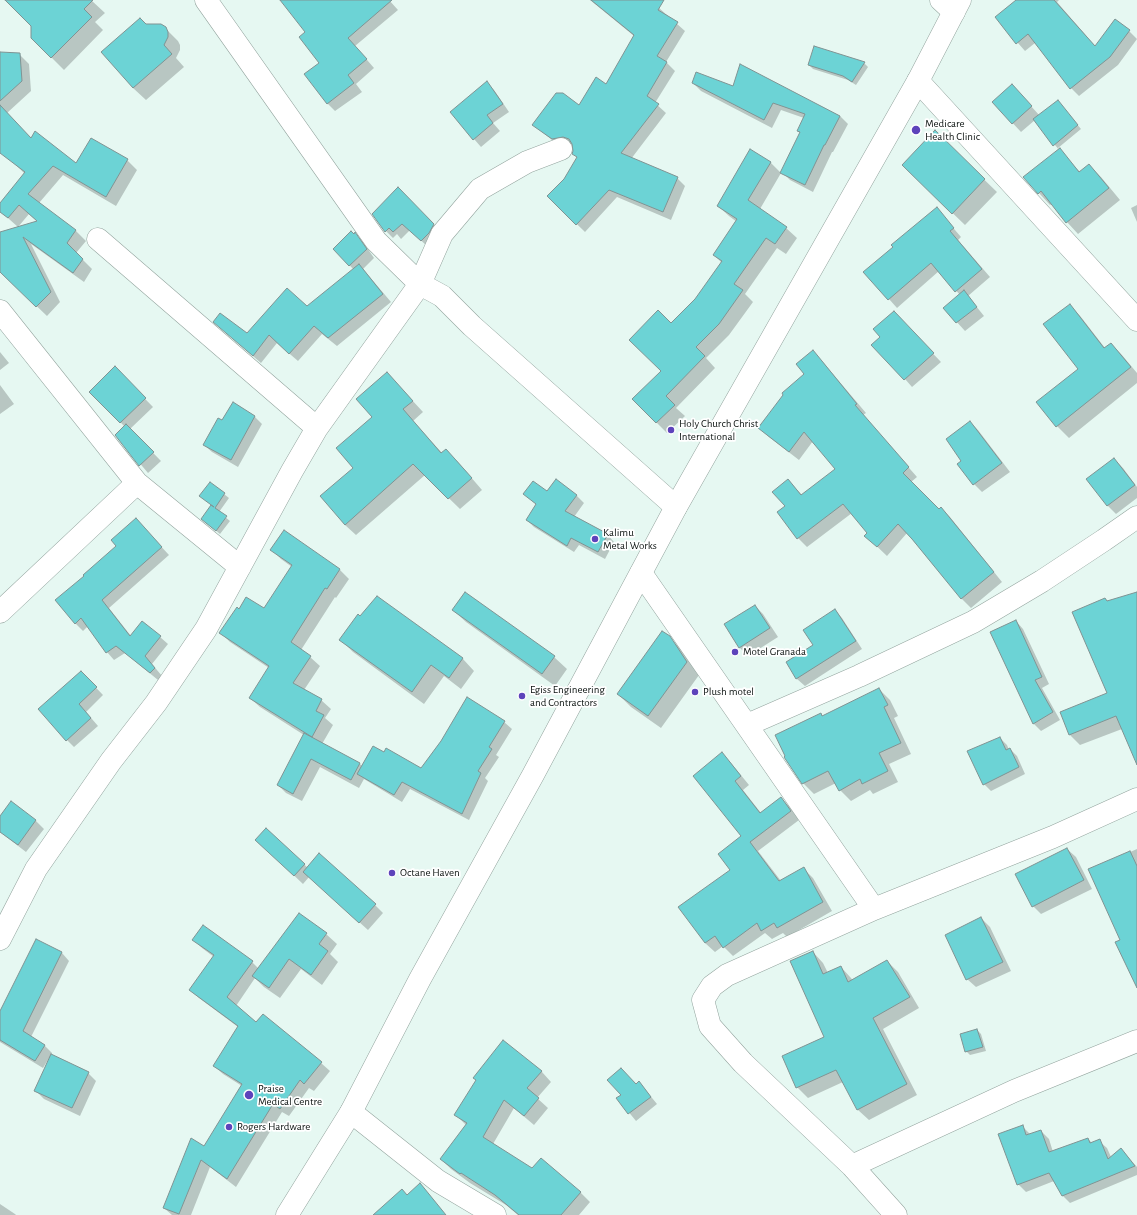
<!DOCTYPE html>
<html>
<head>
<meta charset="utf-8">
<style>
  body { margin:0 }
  canvas { display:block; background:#e6f8f2 }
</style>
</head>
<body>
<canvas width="1137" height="1215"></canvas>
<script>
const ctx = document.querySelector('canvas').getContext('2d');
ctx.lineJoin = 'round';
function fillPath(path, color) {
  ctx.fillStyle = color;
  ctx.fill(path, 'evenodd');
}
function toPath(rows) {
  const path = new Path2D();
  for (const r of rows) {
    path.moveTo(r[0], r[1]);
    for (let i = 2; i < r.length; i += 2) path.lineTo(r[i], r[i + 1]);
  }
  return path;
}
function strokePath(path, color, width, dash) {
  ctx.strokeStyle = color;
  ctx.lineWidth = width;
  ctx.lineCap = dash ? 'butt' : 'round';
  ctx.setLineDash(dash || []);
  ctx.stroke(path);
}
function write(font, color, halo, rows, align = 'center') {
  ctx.font = font + ' "Alegreya Sans",sans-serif';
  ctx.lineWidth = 3.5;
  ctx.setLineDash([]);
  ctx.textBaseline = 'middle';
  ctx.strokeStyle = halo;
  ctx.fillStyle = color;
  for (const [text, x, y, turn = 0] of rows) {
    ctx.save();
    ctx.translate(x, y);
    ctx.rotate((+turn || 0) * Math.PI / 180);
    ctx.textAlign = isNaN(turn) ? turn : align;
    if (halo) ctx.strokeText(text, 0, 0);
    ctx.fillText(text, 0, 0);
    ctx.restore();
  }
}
fillPath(toPath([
  [17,0,91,0,105,13,95,22,103,30,64,70,32,38,32,26],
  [281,0,389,0,398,10,355,46,374,68,356,84,362,92,335,111,327,103,321,63,306,32],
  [590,0,650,0,685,31,666,62,675,71,655,103,666,113,631,159,677,178,685,186,671,220,617,197,585,232,548,196,564,179,578,158,573,153,572,144,561,147,542,132,534,124,579,106,606,85,634,36],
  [1017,0,1059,0,1057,2,1096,47,1115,20,1129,31,1137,39,1118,65,1079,96,1071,88,1035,43,1025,51,996,18],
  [146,25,165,28,178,41,180,45,180,50,176,58,184,67,146,100,133,88],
  [815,47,864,63,868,67,856,85,848,80,813,69,809,65],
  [0,53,19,54,29,64,31,91,7,113,31,139,77,164,127,160,137,170,116,206,63,175,39,203,76,231,86,241,76,253,92,269,84,282,31,244,60,302,47,316,0,271,0,233,38,222,29,214,18,227,0,211,0,204,25,174,13,162,0,144],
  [741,66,840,116,848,124,833,152,832,152,813,192,790,180,782,172,800,133,798,131,804,118,781,110,772,128,701,91,693,83,734,87],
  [487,83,494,90,509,112,493,123,500,131,481,147,474,139],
  [1020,94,1040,116,1062,106,1081,129,1058,148,1080,172,1089,165,1101,177,1120,200,1078,234,1067,222,1052,204,1050,205,1039,193,1059,150,1035,120,1021,132,993,102],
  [935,132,997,192,965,225,916,178],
  [770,162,781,173,760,209,786,228,797,238,786,254,777,248,745,294,753,302,729,335,706,358,715,368,676,408,685,416,667,433,633,399,662,371,671,324,696,299,722,263,714,255,737,222,729,216,718,206],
  [1137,205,1137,222,1131,208],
  [937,209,961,237,958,240,990,277,968,296,984,316,965,331,944,308,960,295,939,271,897,308,889,299],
  [374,214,434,225,441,232,429,248,410,230,401,239,397,234,393,238,386,231],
  [355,234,363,242,374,258,363,269,391,302,337,346,322,334,298,361,277,343,261,363,223,330,247,335,307,308,354,270,334,249],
  [1070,305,1081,317,1105,348,1111,344,1122,355,1137,373,1137,383,1069,438,1057,426,1038,403,1079,369],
  [901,320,941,362,912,387,905,379],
  [0,352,9,363,0,370],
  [822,361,866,413,863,415,917,477,911,482,939,510,941,508,950,517,1002,582,971,608,961,598,907,533,887,556,866,536,869,533,852,513,807,547,798,538,786,507,788,480,802,495,837,469,813,441,799,460,769,437,759,428],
  [115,368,153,407,130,429,161,461,148,473,116,435,125,427,91,392],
  [387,373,423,412,413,421,442,453,457,461,482,490,460,509,425,475,356,535,345,525,355,468],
  [0,385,14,404,0,414],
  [234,403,255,417,262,424,238,467,212,452,204,445,222,422],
  [970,422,978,430,1010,472,982,492,974,484,963,461],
  [1114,459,1123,468,1137,487,1137,498,1116,514,1108,506,1088,479],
  [556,480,577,496,584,503,574,517,607,534,614,542,605,559,579,545,574,552,534,527,527,520,537,505,524,494,547,492],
  [210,483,229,498,219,512,230,521,220,534,202,519,212,505,201,496],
  [143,527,169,555,109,608,131,636,143,622,168,644,152,664,162,676,158,680,125,653,114,660,107,652,88,626,83,631,75,623],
  [284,531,340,570,349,579,336,598,335,597,301,650,310,657,320,666,304,690,321,700,331,709,325,718,333,725,322,744,359,763,362,766,422,769,504,722,512,729,496,755,499,757,485,778,488,781,469,820,410,789,402,802,364,779,359,788,320,767,302,801,286,793,278,785,304,735,260,707,250,698,269,668,230,642,221,633,239,610,264,609,292,567,281,559,272,550],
  [1137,593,1137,754,1122,729,1080,745,1070,735,1108,694,1105,599,1108,601],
  [377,597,463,659,474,671,461,689,444,676,424,704,353,652,341,640],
  [755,606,763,614,778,637,748,656,740,648,725,625],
  [453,610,554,657,567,669,555,686,466,622],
  [835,610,842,618,862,649,805,686,797,679,787,662,815,645],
  [1016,621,1023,629,1049,684,1042,688,1060,720,1041,731,1033,723],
  [669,637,682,650,699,675,661,728,631,707,618,694],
  [81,672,103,695,86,712,98,726,74,747,67,740],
  [879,689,890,700,898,716,894,718,911,754,889,764,898,782,873,794,870,790,851,801,840,790,836,783,814,794,803,783,821,714,823,717],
  [1000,738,1007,745,1009,750,1010,749,1017,756,1025,774,991,791,984,784],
  [722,754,731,763,749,785,743,790,761,813,781,798,790,807,799,820,758,851,781,881,804,869,813,878,832,911,787,937,783,933,772,939,765,933,733,956,723,946,715,952,705,943,743,836],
  [0,818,35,820,44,829,26,852,0,832],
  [266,829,308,868,375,905,383,913,368,930,309,877,303,884,265,848],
  [1067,849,1076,857,1092,889,1041,914,1033,906],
  [1137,849,1137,982,1121,940,1089,870],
  [981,918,990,927,1011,971,976,987,967,979],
  [326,934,337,944,330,954,338,962,322,985,301,969,280,998,264,987,255,978,236,1006,256,1023,321,1063,330,1071,314,1091,309,1088,289,1116,282,1112,236,1187,210,1167,191,1215,172,1215,164,1208,204,1147,242,1086,223,1074,214,1066,238,1027,199,998,190,990,214,957,202,948,194,940,252,962,259,969],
  [37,941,62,953,69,961,31,1037,44,1045,52,1053,51,1055,88,1073,96,1081,80,1116,44,1099,35,1090,50,1059,49,1058,43,1068,0,1042,0,1013],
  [813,952,823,963,828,973,841,967,851,978,853,981,887,961,898,972,919,1008,883,1029,917,1095,869,1120,858,1110,843,1082,808,1098,797,1087,825,1038],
  [977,1030,981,1034,986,1051,970,1055,966,1051],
  [503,1041,542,1072,551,1082,537,1098,548,1108,534,1125,514,1108,493,1144,532,1169,580,1192,590,1202,579,1215,518,1215,506,1205,470,1183,451,1169,441,1159,466,1125,456,1115],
  [639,1082,657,1104,636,1121,618,1099],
  [1022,1126,1031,1135,1041,1131,1049,1139,1053,1152,1088,1139,1092,1143,1099,1141,1107,1148,1111,1157,1121,1149,1137,1167,1137,1175,1070,1203,1062,1195,1054,1181,1026,1192,1018,1184],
  [0,1204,15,1214,16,1215,0,1215]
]), '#0003');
const building = toPath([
  [5,0,93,0,84,9,92,17,51,58,31,38,31,26,5,0],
  [280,0,392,0,348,38,367,59,348,75,354,83,327,104,304,74,319,63,299,37,305,32,280,0],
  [591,0,664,0,658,10,678,22,657,56,667,62,647,96,659,104,621,153,678,177,663,212,609,190,576,225,547,196,564,179,577,157,572,154,573,151,572,144,569,139,563,137,552,139,532,125,556,93,563,93,579,105,596,77,606,84,634,35,591,0],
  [1016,0,1054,0,1095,46,1115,19,1130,30,1110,57,1070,89,1028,34,1016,44,995,17,1016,0],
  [140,18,146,24,161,24,166,27,168,32,168,37,164,45,172,54,133,88,101,52,140,18],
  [814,46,865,62,852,82,843,76,808,65,814,46],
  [0,52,20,53,22,81,0,101,0,52],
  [740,64,840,116,825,145,824,145,805,185,780,173,800,132,797,131,805,114,773,103,764,120,692,83,696,72,733,86,740,64],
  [487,81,503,104,487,115,493,123,473,140,450,112,487,81],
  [1012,84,1032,106,1012,124,992,102,1012,84],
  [1058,100,1078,125,1053,146,1033,119,1058,100],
  [0,105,31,138,35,131,76,163,91,138,128,159,106,197,53,166,28,194,76,230,67,243,83,259,73,273,23,237,51,292,36,307,0,272,0,232,37,221,19,205,8,218,0,212,0,203,25,172,0,153,0,105],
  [935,130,985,179,952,214,902,165,935,130],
  [1060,148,1079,172,1089,164,1109,188,1066,223,1041,191,1038,194,1023,177,1060,148],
  [750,149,771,162,748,200,787,227,775,244,766,238,734,284,743,290,719,324,696,347,705,356,666,396,675,405,656,423,632,399,661,371,629,340,658,310,671,323,695,299,722,261,713,255,737,219,717,206,750,149],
  [398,187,434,224,429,233,421,241,402,224,393,232,389,228,385,232,372,214,398,187],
  [937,207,954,228,950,231,982,269,955,292,931,263,888,300,863,272,893,247,891,245,937,207],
  [351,231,354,234,355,232,367,249,349,266,333,249,351,231],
  [359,264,383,294,328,338,314,326,289,354,269,335,253,356,213,322,220,313,247,333,287,288,307,306,359,264],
  [964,290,977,307,956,323,943,308,964,290],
  [1070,304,1104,348,1111,343,1131,367,1056,427,1036,402,1078,369,1043,324,1070,304],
  [894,311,934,353,904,380,871,345,880,337,873,329,894,311],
  [813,350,857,404,855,405,909,467,903,473,939,509,941,507,994,572,961,599,912,539,898,524,877,547,864,536,867,533,843,504,797,539,777,512,785,506,772,492,788,479,801,495,835,469,804,432,789,452,758,428,783,395,782,393,804,374,796,364,813,350],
  [115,366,146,398,120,423,89,392,115,366],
  [387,372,413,401,403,409,441,453,446,449,472,478,448,499,413,464,345,525,320,496,353,468,336,448,372,417,356,399,387,372],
  [233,402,255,416,231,460,203,445,218,418,222,420,233,402],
  [970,421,1002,463,973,485,957,464,961,461,946,439,970,421],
  [126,424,154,452,139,466,115,435,126,424],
  [1114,458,1135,485,1107,506,1086,479,1114,458],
  [556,479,577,495,565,511,608,534,598,552,571,538,567,546,526,520,536,504,523,494,533,481,547,491,556,479],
  [210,482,225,493,215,508,227,516,216,531,201,519,211,505,214,507,199,496,210,482],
  [136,518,162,547,102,600,130,636,142,621,161,636,145,656,155,668,150,673,116,646,106,653,81,618,75,624,55,600,84,576,83,575,116,546,111,540,136,518],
  [284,530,340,569,327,589,325,588,291,642,311,656,293,683,322,699,316,711,324,715,312,737,249,698,269,666,219,633,237,607,239,609,246,597,264,608,292,565,270,550,284,530],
  [465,592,555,656,542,674,452,610,465,592],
  [1137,592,1137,765,1116,716,1069,735,1060,712,1107,693,1072,612,1105,598,1107,601,1137,592],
  [377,596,463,658,449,678,431,665,412,692,339,640,358,614,360,616,377,596],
  [755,605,770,628,739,648,724,624,755,605],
  [835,609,856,641,796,679,786,662,813,645,803,630,835,609],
  [1016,620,1042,677,1035,680,1053,712,1033,724,990,632,1016,620],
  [662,631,670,636,687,662,648,716,617,694,662,631],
  [81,671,97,687,79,704,91,718,66,741,38,709,81,671],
  [879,688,888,705,884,707,901,743,879,753,888,771,862,784,860,779,839,791,828,771,802,784,784,757,785,756,775,735,821,713,822,716,879,688],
  [467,697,505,721,489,747,492,749,478,771,481,773,462,814,402,782,394,795,357,774,373,746,384,752,386,748,421,768,441,741,467,697],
  [304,733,360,763,351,780,311,759,293,794,277,785,304,733],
  [1000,737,1006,750,1010,748,1019,767,983,785,967,751,1000,737],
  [722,752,741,776,735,781,760,813,781,797,791,811,750,842,779,881,804,867,823,902,777,928,774,923,761,931,757,923,723,948,715,936,705,943,678,907,730,870,718,854,741,836,693,776,722,752],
  [11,801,36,820,18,845,0,832,0,816,11,801],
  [266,828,305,864,294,876,255,840,266,828],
  [1067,848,1084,880,1032,907,1015,874,1067,848],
  [1130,851,1137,866,1137,988,1115,942,1120,940,1088,869,1130,851],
  [319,853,376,904,359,923,303,872,319,853],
  [299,913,327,933,319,944,328,951,311,975,289,959,269,988,252,976,299,913],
  [981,917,1003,962,966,980,945,935,981,917],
  [203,925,253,961,227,997,256,1022,263,1014,322,1062,304,1084,300,1080,280,1109,273,1104,227,1179,201,1160,179,1214,163,1208,191,1138,204,1146,242,1084,213,1066,238,1026,189,990,214,955,192,940,203,925],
  [36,939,62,952,23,1031,45,1045,35,1061,0,1040,0,1011,36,939],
  [813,951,823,974,841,966,848,982,887,960,910,997,873,1018,907,1084,857,1110,836,1070,796,1088,782,1056,824,1037,790,961,813,951],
  [977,1029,983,1047,965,1052,960,1034,977,1029],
  [503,1040,542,1071,527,1088,539,1098,524,1116,504,1100,483,1137,532,1168,541,1158,581,1192,561,1215,519,1215,495,1195,461,1173,460,1174,440,1159,467,1123,454,1115,476,1080,473,1078,503,1040],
  [51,1054,89,1072,72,1108,34,1091,51,1054],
  [621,1068,636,1084,639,1081,651,1097,628,1114,616,1098,621,1095,607,1080,621,1068],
  [1023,1125,1026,1135,1041,1130,1049,1152,1088,1138,1090,1143,1100,1139,1108,1159,1121,1148,1135,1166,1062,1196,1049,1173,1017,1185,998,1134,1023,1125],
  [420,1183,446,1215,373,1215,402,1189,407,1195,420,1183]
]);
fillPath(building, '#6cd3d5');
strokePath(building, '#809393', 1);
const street = toPath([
  [206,0,376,241,420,284,442,296,472,326,676,507],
  [941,0,954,12],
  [918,81,1137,320],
  [98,239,317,428],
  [0,311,137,483,240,567],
  [641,573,874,909],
  [0,612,137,483],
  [747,725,859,676,973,622,1042,581,1104,540,1137,517],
  [0,939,36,869,111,761,156,703,206,629,292,471,317,428,420,284,442,234,480,189,527,162,561,149],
  [351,1112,438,1181,495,1215],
  [852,1166,1014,1091,1137,1041],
  [896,1215,852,1166,743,1063,710,1026,703,1000,712,986,727,975,874,909,1053,837,1137,799]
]);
const secondary = toPath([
  [287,1215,351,1112,420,979,533,775,676,507,918,81,960,0]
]);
strokePath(street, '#93a49e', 23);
strokePath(secondary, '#93a49e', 23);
strokePath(street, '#fff', 22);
strokePath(secondary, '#fff', 22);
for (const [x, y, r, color] of [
  [916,130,5,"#5d43bb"],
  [671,430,4,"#5d43bb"],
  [595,539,4,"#5d43bb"],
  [735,652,4,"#5d43bb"],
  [695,692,4,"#5d43bb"],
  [522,696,4,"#5d43bb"],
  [392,873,4,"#5d43bb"],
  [249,1095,5,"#5d43bb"],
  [229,1127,4,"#5d43bb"]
]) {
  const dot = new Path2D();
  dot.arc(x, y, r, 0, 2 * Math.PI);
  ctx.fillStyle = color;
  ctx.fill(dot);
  strokePath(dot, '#fff', 1.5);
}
write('11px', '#0c1311', '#fff', [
  ["Medicare",925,124],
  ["Health Clinic",925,137],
  ["Holy Church Christ",679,424],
  ["International",679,437],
  ["Kalimu",603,533],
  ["Metal Works",603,546],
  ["Motel Granada",743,652],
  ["Egiss Engineering",530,690],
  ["and Contractors",530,703],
  ["Plush motel",703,692],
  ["Octane Haven",400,873],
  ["Praise",258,1089],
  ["Medical Centre",258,1102],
  ["Rogers Hardware",237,1127]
], 'left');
</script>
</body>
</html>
